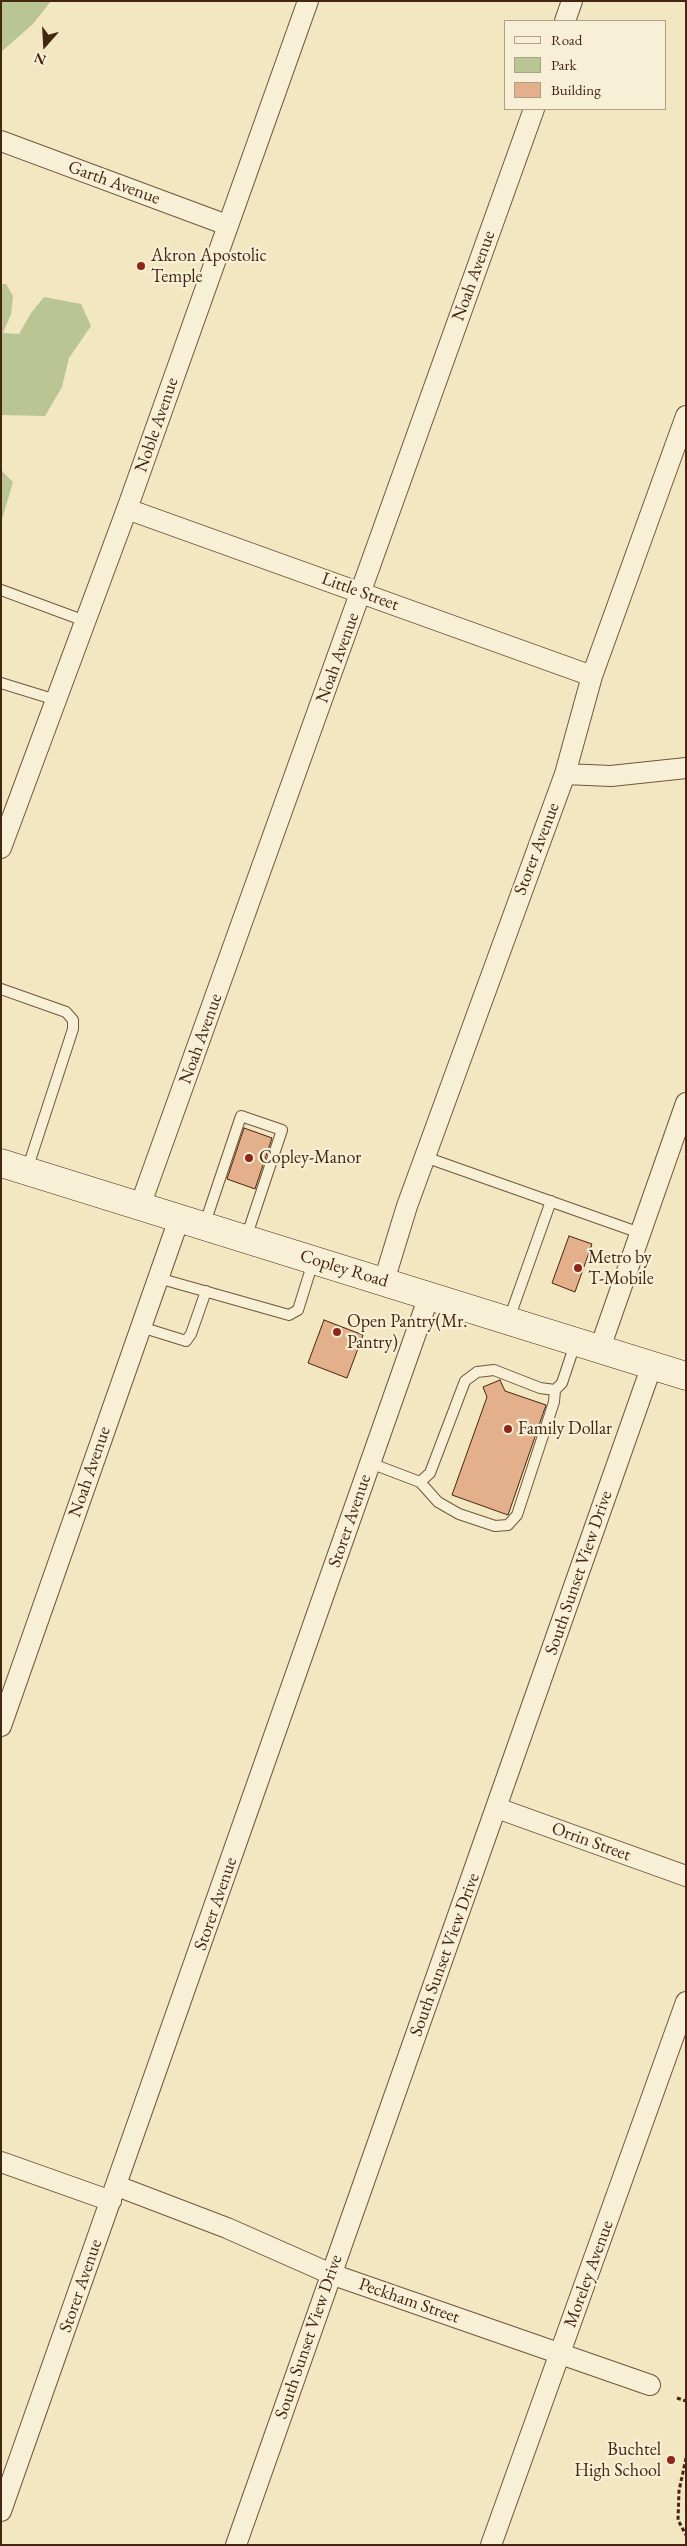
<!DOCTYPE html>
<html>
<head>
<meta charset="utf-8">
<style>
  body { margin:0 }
  #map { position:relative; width:687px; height:2546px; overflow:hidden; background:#f2e7c0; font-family:"EB Garamond",serif }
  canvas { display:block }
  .frame { position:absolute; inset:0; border:2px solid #452610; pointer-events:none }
  .legend { position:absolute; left:504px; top:20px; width:162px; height:90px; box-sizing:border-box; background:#f7efd6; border:1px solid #b09f87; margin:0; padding:6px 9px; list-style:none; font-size:15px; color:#452610 }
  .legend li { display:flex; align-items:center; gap:10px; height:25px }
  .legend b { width:25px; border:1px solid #b09f87 }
  .north { position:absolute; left:20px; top:20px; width:50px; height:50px; -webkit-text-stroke:4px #f7efd6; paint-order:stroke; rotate:199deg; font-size:14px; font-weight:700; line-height:20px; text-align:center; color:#452610 }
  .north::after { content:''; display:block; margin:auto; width:18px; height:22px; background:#452610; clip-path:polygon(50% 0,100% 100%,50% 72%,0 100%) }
</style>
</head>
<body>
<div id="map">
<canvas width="687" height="2546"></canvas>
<div class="frame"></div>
<ul class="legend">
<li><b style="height:6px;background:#f7efd6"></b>Road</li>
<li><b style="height:14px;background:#b9c593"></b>Park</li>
<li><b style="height:14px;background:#e3b08b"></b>Building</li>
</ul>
<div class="north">N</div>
</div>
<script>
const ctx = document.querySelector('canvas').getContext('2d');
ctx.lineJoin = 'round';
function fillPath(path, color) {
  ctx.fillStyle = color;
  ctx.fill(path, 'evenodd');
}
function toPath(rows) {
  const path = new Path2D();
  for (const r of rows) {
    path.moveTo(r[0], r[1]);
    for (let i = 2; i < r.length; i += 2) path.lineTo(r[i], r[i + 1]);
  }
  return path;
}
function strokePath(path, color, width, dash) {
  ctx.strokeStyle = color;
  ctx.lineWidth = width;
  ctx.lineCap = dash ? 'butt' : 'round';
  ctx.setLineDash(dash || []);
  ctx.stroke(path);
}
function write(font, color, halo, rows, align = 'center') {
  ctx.font = font + ' "EB Garamond",serif';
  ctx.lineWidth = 4.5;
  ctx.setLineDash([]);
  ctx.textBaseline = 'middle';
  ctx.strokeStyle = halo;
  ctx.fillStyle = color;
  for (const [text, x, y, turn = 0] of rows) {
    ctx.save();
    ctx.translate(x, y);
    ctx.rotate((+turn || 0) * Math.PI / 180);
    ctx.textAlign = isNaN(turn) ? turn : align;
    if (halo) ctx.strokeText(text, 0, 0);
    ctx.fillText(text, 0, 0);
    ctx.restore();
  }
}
fillPath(toPath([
  [1,1,51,1,33,24,1,52],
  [1,284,6,284,13,296,11,314,3,333,19,334,31,313,44,297,81,304,91,326,69,358,62,387,45,416,1,415],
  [1,470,13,482,1,523]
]), '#b9c593');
const building = toPath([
  [244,1128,272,1138,255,1189,227,1179,244,1128],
  [569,1236,592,1244,575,1292,552,1283,569,1236],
  [324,1320,363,1335,347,1378,308,1363,324,1320],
  [500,1380,505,1391,546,1405,508,1515,452,1495,487,1397,483,1387,500,1380]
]);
fillPath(building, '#e3b08b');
strokePath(building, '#452610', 1);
const service = toPath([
  [1,590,85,621],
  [1,683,56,700],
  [1,989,66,1012,73,1020,73,1029,27,1170],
  [425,1157,640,1233],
  [204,1226,241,1116,282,1130,246,1238],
  [158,1278,289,1315,298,1310,313,1262],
  [509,1319,551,1201],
  [141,1327,186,1341,191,1334,206,1291],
  [370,1463,420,1482,430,1473,465,1381,477,1372,494,1370,540,1388,555,1390,562,1383,575,1344],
  [420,1482,438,1502,459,1514,495,1526,508,1525,517,1515,554,1402,555,1390]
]);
const minor = toPath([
  [565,21,572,1],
  [1,141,227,225],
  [127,509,592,676],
  [565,774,611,776,686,768],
  [1,848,127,509,308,1],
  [140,1206,534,109],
  [384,1281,407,1206,565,774,592,676,686,416],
  [600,1348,686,1103],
  [1,1726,179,1219],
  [497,1808,686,1876],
  [1,2162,111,2201],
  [117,2186,227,2228,331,2274,650,2385],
  [1,2511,429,1296],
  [236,2545,652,1365],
  [491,2545,686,2002]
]);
const secondary = toPath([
  [1,1163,686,1376]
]);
strokePath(service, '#70563c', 12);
strokePath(minor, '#70563c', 22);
strokePath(secondary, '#452610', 29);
strokePath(toPath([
  [677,2398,686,2401],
  [686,2458,679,2491,678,2520,686,2535]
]), '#452610', 3, [4, 2.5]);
strokePath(service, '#f7efd6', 10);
strokePath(minor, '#f7efd6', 20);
strokePath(secondary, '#f7efd6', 28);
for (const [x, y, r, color] of [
  [141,266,5,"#8f2418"],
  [249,1158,5,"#8f2418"],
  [578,1268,5,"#8f2418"],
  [337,1332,5,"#8f2418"],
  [508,1429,5,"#8f2418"],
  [671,2460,5,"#8f2418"]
]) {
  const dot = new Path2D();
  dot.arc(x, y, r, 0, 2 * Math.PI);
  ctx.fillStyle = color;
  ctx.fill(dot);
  strokePath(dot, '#f7efd6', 2);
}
write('18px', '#452610', '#f7efd6', [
  ["Garth Avenue",114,183,20],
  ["Noah Avenue",474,276,-70],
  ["Noble Avenue",157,425,-71],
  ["Little Street",360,592,20],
  ["Noah Avenue",338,658,-70],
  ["Storer Avenue",537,849,-69],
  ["Noah Avenue",201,1039,-70],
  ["Copley Road",344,1269,17],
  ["Noah Avenue",90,1472,-71],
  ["Storer Avenue",350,1521,-71],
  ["South Sunset View Drive",579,1573,-71],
  ["Orrin Street",591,1842,20],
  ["Storer Avenue",216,1904,-71],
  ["South Sunset View Drive",445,1955,-70],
  ["Moreley Avenue",589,2274,-70],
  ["Storer Avenue",81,2286,-71],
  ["Peckham Street",409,2301,19],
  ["South Sunset View Drive",309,2337,-71]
]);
write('18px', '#452610', '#f7efd6', [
  ["Akron Apostolic",151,256],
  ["Temple",151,277],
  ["Copley-Manor",259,1158],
  ["Metro by",588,1258],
  ["T-Mobile",588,1279],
  ["Open Pantry(Mr.",347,1322],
  ["Pantry)",347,1343],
  ["Family Dollar",518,1429],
  ["Buchtel",661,2450,"right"],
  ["High School",661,2471,"right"]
], 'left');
</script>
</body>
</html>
